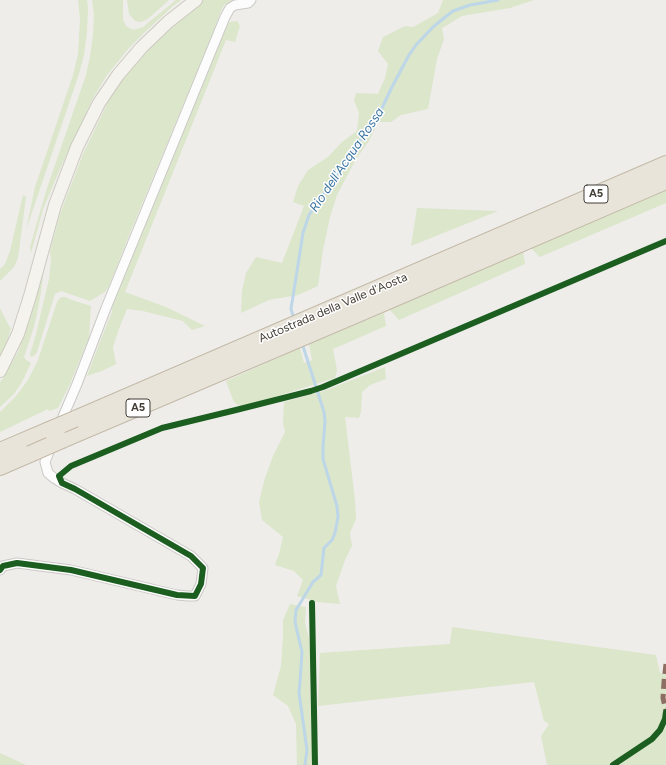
<!DOCTYPE html>
<html>
<head>
<meta charset="utf-8">
<style>
  body { margin:0 }
  canvas { display:block; background:#eeede9 }
</style>
</head>
<body>
<canvas width="666" height="765"></canvas>
<script>
const ctx = document.querySelector('canvas').getContext('2d');
ctx.lineJoin = 'round';
function fillPath(path, color) {
  ctx.fillStyle = color;
  ctx.fill(path, 'evenodd');
}
function toPath(rows) {
  const path = new Path2D();
  for (const r of rows) {
    path.moveTo(r[0], r[1]);
    for (let i = 2; i < r.length; i += 2) path.lineTo(r[i], r[i + 1]);
  }
  return path;
}
function strokePath(path, color, width, dash) {
  ctx.strokeStyle = color;
  ctx.lineWidth = width;
  ctx.lineCap = dash ? 'butt' : 'round';
  ctx.setLineDash(dash || []);
  ctx.stroke(path);
}
function write(font, color, halo, rows, align = 'center') {
  ctx.font = font + ' Figtree,sans-serif';
  ctx.lineWidth = 3;
  ctx.setLineDash([]);
  ctx.textBaseline = 'middle';
  ctx.strokeStyle = halo;
  ctx.fillStyle = color;
  for (const [text, x, y, turn = 0] of rows) {
    ctx.save();
    ctx.translate(x, y);
    ctx.rotate((+turn || 0) * Math.PI / 180);
    ctx.textAlign = isNaN(turn) ? turn : align;
    if (halo) ctx.strokeText(text, 0, 0);
    ctx.fillText(text, 0, 0);
    ctx.restore();
  }
}
fillPath(toPath([
  [78,0,87,0,88,8,87,32,84,55,79,74,26,230,35,187,73,75,78,54,80,19],
  [92,0,123,0,123,19,126,26,133,30,143,27,176,0,181,0,173,6,144,33,129,48,107,75,93,98,60,169,43,209,31,253,30,247,46,191,86,75,90,56,93,35,94,15],
  [127,0,169,0,150,17,144,21,139,22,135,21,129,14],
  [203,0,232,0,224,5,220,13,213,33,130,233,109,286,105,292,90,301,61,291,55,294,37,352,34,356,31,357,30,354,36,334,49,279,51,260,50,251,60,214,83,154,107,104,122,79,137,60,186,13],
  [443,0,534,0,510,8,462,16,442,28,444,39,437,59,428,109,401,115,391,122,378,122,369,141,356,159,337,195,330,217,323,250,318,286,298,295,269,300,241,313,242,291,246,273,256,257,282,263,304,206,293,202,298,186,308,170,328,157,342,142,357,131,359,113,354,100,356,93,378,94,385,78,388,64,378,51,383,37,405,26,413,27,438,13],
  [237,21,240,26,235,42,226,40,125,292,166,307,205,326,192,330,183,321,143,311,127,309,119,329,113,347,116,364,102,371,87,376,101,339,112,312,112,308,116,293,158,194,219,44,229,22],
  [666,189,666,203,540,257,531,248],
  [23,195,26,197,18,258,14,267,0,281,0,269,5,264,10,251],
  [417,208,498,211,411,246],
  [523,251,525,264,399,320,389,309],
  [44,268,41,292,37,314,33,330,24,357,26,360,31,363,22,382,14,394,0,407,0,383,18,352,25,333],
  [62,297,65,297,72,300,91,306,89,337,70,384,58,408,49,411,48,409,0,432,0,412,16,396,28,380,38,360,57,302,60,298],
  [0,308,9,326,11,328,7,342,0,356],
  [384,313,386,326,333,349,337,370,335,378,248,405,242,406,236,404,233,400,226,381,300,348,304,363,312,360,309,344],
  [385,367,386,379,370,385,362,392,361,412,359,418,345,417,355,500,356,519,350,533,352,546,345,560,336,586,340,604,318,602,297,596,303,580,294,571,275,565,279,554,283,537,262,520,259,502,265,478,273,456,285,432,283,423,284,402,324,391],
  [290,604,306,607,305,624,309,638,311,661,310,688,313,765,297,765,296,724,288,706,273,695,281,666,283,636,283,620],
  [452,627,656,655,660,673,666,674,666,765,547,765,541,736,549,724,544,721,534,682,318,706,320,653,450,644],
  [0,753,26,765,0,765]
]), '#dbe6cb');
strokePath(toPath([
  [294,319,291,309,303,233,309,215,381,110,392,87,409,55,416,45,433,27,444,18,453,11,470,5,498,0],
  [302,343,324,412,325,421,323,447,323,459,337,506,338,517,335,533,332,540,324,548,321,575,313,582,296,610,295,622,302,652,300,682,299,693,307,750,305,765]
]), '#bdd6e8', 3);
const minor = toPath([
  [59,426,77,384,106,308,225,17,230,8,235,5,248,3,251,0],
  [0,570,3,566,17,563,71,570,177,595,188,596,195,596,201,584,203,568,191,556,75,489,62,483,54,478,48,473,45,462,52,444]
]);
const secondary = toPath([
  [0,371,18,334,30,296,55,205,77,147,99,103,118,75,141,48,168,22,196,0]
]);
const motorway = toPath([
  [75,419,666,164],
  [62,440,379,305,666,181],
  [0,451,49,430],
  [0,467,30,454]
]);
strokePath(minor, '#cac9c5', 11);
strokePath(secondary, '#cccac0', 14);
strokePath(motorway, '#c3b9a7', 18);
strokePath(minor, '#fcfcfc', 9);
strokePath(secondary, '#f5f3ee', 12);
strokePath(motorway, '#e9e4da', 16);
const motorwayBridge = toPath([
  [49,430,75,419],
  [30,454,62,440]
]);
strokePath(motorwayBridge, '#c3b9a7', 18, []);
strokePath(motorwayBridge, '#e9e4da', 16);
strokePath(toPath([
  [666,664,664,682,663,698,666,711]
]), '#8d6e63', 5, [10, 5]);
strokePath(toPath([
  [0,570,3,566,17,563,71,570,177,595,195,596,201,584,203,568,191,556,75,489,62,483,59,476,71,466,162,428,236,410,311,391,323,387,666,241],
  [312,603,315,765],
  [613,765,652,739,660,730,665,719,666,712]
]), '#1b5e20', 6);
for (const [x, y, w] of [
  [596,194,24],
  [138,408,24]
]) {
  const box = new Path2D();
  box.roundRect(x - w / 2, y - 9, w, 18, 3);
  ctx.fillStyle = '#fff';
  ctx.fill(box);
  strokePath(box, '#433e36', 1);
}
write('bold 11px', '#433e36', null, [
  ["A5",596,194],
  ["A5",138,408]
]);
write('12px', '#433e36', '#fff', [
  ["Autostrada della Valle d'Aosta",333,308,-23]
]);
write('italic 13px', '#3b75a2', '#fff', [
  ["Rio dell'Acqua Rossa",347,160,-56]
]);
</script>
</body>
</html>
